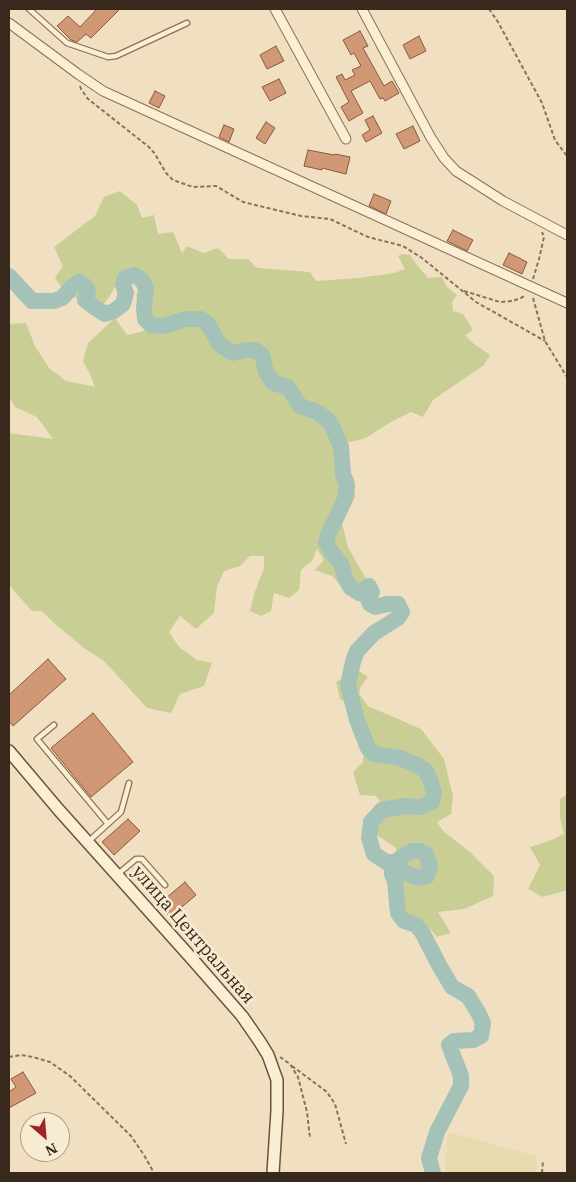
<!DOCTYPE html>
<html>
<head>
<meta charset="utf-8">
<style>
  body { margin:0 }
  #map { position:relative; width:576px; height:1182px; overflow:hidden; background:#f0e0c1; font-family:"IBM Plex Serif",serif }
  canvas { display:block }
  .frame { position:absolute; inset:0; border:10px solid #39291d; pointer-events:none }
  .north { position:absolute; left:20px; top:1112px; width:50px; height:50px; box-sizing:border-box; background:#f7ebd1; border:1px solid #ab9d89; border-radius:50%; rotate:153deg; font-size:14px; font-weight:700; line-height:20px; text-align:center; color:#39291d }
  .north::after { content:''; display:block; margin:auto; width:18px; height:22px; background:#9c2529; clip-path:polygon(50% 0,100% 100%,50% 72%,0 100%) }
</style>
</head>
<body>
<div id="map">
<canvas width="576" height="1182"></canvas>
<div class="frame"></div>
<div class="north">N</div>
</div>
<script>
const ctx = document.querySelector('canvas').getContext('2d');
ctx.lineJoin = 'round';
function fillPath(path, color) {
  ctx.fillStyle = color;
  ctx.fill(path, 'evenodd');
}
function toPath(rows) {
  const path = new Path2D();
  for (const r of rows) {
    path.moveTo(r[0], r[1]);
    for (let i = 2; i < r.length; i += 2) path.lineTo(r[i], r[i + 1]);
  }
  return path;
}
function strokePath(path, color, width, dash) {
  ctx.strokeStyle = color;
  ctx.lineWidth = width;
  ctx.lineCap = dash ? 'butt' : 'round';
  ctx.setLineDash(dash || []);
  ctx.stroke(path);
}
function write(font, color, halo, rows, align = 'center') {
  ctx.font = font + ' "IBM Plex Serif",serif';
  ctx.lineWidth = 5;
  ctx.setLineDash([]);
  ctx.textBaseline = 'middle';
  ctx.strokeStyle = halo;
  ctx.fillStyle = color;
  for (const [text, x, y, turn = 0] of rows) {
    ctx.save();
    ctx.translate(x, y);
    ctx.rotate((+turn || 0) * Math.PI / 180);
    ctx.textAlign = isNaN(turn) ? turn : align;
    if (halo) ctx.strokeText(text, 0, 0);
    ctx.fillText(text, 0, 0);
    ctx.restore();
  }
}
fillPath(toPath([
  [448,1132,537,1156,536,1173,445,1173]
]), '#e6dbae');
fillPath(toPath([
  [120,191,137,205,142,218,154,215,158,234,173,232,182,253,187,246,204,253,218,248,229,259,248,259,257,268,310,272,316,281,359,278,394,273,405,269,398,256,402,254,410,255,417,265,428,278,442,277,447,287,457,295,452,302,453,311,463,314,473,330,465,335,474,344,490,355,484,365,433,400,423,417,411,412,389,423,366,438,346,443,343,464,354,478,355,497,341,519,348,547,366,579,350,594,332,576,315,570,324,560,317,549,312,561,301,570,299,590,289,598,274,593,271,611,261,616,250,611,254,594,264,568,264,556,250,556,240,566,224,571,217,586,214,613,196,629,180,616,169,632,179,647,197,660,212,663,204,686,180,694,171,713,147,708,104,661,84,648,55,624,42,611,32,611,9,585,9,433,53,439,37,417,15,407,9,397,9,324,26,323,35,346,49,368,66,381,95,387,90,374,83,361,88,343,115,318,127,335,148,330,157,324,142,313,136,295,139,290,123,271,111,294,95,317,79,299,67,295,55,278,63,266,54,247,95,216,104,197],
  [357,670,368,677,361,686,359,694,368,706,421,729,444,759,453,796,451,814,437,822,443,831,470,852,494,876,493,896,464,909,438,912,451,933,437,937,422,920,406,914,396,893,396,848,371,831,387,811,376,796,360,795,353,772,363,762,364,741,352,720,350,705,340,699,336,682],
  [567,794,567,890,543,897,528,889,540,865,530,847,552,840,564,834,560,818,560,799]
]), '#c9ce94');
strokePath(toPath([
  [9,276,32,301,54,301,62,298,72,287,79,282,85,286,88,291,85,300,94,307,105,314,114,311,123,304,126,293,123,285,125,278,134,275,142,280,146,288,144,308,145,319,151,325,163,326,186,319,201,319,208,324,219,344,232,353,246,350,255,350,262,355,266,372,273,383,288,387,300,406,317,412,328,420,333,428,341,447,343,474,347,485,345,499,328,535,326,543,330,550,341,564,346,580,351,588,359,593,369,586,372,592,368,599,370,604,375,607,387,604,398,604,402,612,398,618,374,633,357,651,353,662,348,685,357,720,368,748,374,754,400,758,417,765,426,771,431,782,434,793,432,802,421,807,405,806,382,810,371,822,369,838,374,854,388,863,396,861,412,851,420,851,426,854,430,866,427,876,419,878,398,870,392,874,395,882,398,913,404,921,416,925,422,932,439,965,452,987,468,996,479,1014,483,1023,481,1036,473,1040,454,1041,449,1045,461,1076,461,1086,437,1132,429,1158,433,1173]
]), '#a4c2b8', 16);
const building = toPath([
  [97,9,120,9,91,38,86,34,77,42,71,40,57,26,68,16,80,27,97,9],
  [360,31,368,46,363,48,384,86,392,81,399,93,385,101,383,98,380,99,370,81,351,91,363,113,349,121,341,107,349,102,336,77,342,74,345,80,355,75,352,70,361,66,354,53,351,55,343,40,360,31],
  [419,36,426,51,410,59,403,45,419,36],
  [276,46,284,61,267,69,260,55,276,46],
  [279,79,286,93,270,101,262,87,279,79],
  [155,91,165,96,159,108,149,103,155,91],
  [373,116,382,133,366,142,362,135,370,130,365,120,373,116],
  [266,122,275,128,265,144,256,138,266,122],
  [224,125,234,129,229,142,219,137,224,125],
  [413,126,420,141,404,149,396,134,413,126],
  [308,150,334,155,335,154,350,157,346,174,322,168,322,170,304,166,308,150],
  [374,194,391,201,386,214,369,206,374,194],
  [453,230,473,240,467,251,447,241,453,230],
  [509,253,527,262,522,274,503,265,509,253],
  [48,659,66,679,13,726,9,721,9,695,48,659],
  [93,713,133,762,91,797,51,748,93,713],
  [128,819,140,831,114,855,102,842,128,819],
  [185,882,196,895,170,917,159,904,185,882],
  [23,1072,36,1093,9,1108,9,1092,16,1087,11,1079,23,1072]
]);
fillPath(building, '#d09875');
strokePath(building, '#8a593c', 1);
const lane = toPath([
  [29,9,67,43,108,57,116,56,187,23],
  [54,725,37,739,108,824],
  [89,841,121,812,129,783],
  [118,874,136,859,142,859,165,885]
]);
const street = toPath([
  [275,9,346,139],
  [362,9,431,138,444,158,456,171,503,201,567,235],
  [9,23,78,74,103,91,567,303]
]);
const secondary = toPath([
  [9,751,58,809,193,960,242,1016,260,1042,268,1055,277,1080,277,1111,273,1173]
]);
strokePath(lane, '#8a7157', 7);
strokePath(street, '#8a7157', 11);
strokePath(secondary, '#6c523b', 14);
strokePath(toPath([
  [489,9,498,22,542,103,555,140,567,156],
  [80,86,81,89,88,99,149,147,155,154,166,173,173,180,193,187,216,186,243,202,301,216,330,219,368,237,403,246,422,258,476,302,545,341],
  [533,279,539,259,544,237,542,232],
  [464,291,500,302,513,301,523,297,525,294],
  [533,298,545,341,567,377],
  [9,1057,21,1055,33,1057,50,1062,70,1076,131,1136,144,1155,154,1173],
  [280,1057,290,1064,298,1077,307,1112,310,1138],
  [292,1066,327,1092,335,1104,346,1144],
  [542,1173,543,1161]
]), '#8a7157', 2, [4, 2.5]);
strokePath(lane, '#faeed4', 4.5);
strokePath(street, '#faeed4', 9);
strokePath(secondary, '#faeed4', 11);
write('18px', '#39291d', '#f7ebd1', [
  ["улица Центральная",193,935,49]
]);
</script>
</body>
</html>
